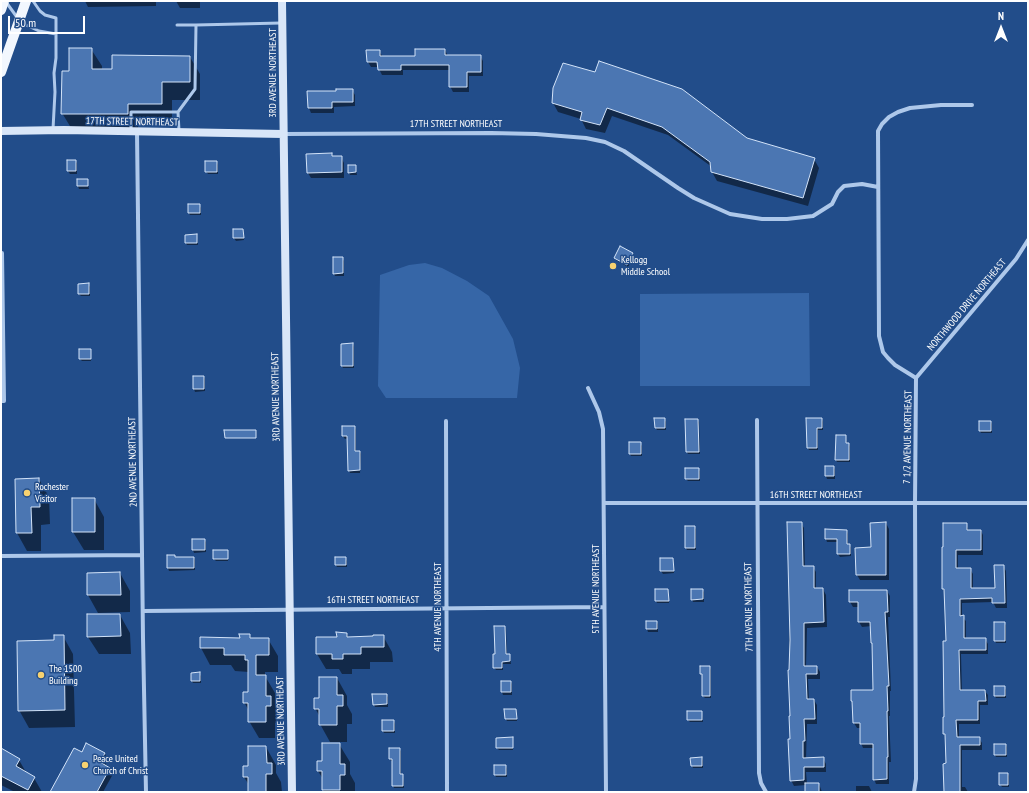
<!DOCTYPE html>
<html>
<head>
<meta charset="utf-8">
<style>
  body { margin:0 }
  #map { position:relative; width:1029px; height:793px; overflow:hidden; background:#224d8a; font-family:"PT Sans Narrow",sans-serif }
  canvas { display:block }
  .frame { position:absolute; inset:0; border:2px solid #fff; pointer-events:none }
  .north { position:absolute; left:981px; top:8px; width:40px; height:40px; -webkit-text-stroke:3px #224d8a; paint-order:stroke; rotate:0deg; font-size:11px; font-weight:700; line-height:16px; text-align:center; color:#fff }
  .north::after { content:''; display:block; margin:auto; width:14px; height:18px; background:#fff; clip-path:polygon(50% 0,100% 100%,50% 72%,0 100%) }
  .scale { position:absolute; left:8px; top:16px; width:77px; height:18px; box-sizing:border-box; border:2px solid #fff; border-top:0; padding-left:5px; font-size:12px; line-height:14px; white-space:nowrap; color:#fff; -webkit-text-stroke:3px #224d8a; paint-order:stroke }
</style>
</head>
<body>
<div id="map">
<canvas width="1029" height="793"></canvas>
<div class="frame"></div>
<div class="north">N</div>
<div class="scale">50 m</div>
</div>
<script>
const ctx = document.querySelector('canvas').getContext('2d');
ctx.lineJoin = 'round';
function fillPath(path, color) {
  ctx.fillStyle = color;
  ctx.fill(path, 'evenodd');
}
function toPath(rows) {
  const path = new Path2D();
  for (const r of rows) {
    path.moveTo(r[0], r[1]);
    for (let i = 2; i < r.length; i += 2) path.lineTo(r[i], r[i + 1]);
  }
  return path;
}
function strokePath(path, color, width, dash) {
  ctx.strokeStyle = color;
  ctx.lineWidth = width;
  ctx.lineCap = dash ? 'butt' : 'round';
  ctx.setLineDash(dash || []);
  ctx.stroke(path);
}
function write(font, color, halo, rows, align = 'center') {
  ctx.font = font + ' "PT Sans Narrow",sans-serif';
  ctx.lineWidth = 3;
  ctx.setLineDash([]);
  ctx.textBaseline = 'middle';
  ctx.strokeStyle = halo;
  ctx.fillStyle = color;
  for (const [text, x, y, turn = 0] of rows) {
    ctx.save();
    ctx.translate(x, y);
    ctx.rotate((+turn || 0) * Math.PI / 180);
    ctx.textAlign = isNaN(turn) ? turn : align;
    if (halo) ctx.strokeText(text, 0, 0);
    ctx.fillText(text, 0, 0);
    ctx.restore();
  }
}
fillPath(toPath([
  [425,263,442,268,467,281,489,296,513,339,520,368,517,398,386,398,378,386,380,275,409,265],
  [809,293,810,386,640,386,640,294]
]), '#3666a7');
fillPath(toPath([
  [85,1,156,1,156,6,88,7],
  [176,1,200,1,200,8,180,8],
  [91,49,102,66,102,70,113,70,190,57,200,74,200,100,172,100,172,122,138,122,138,132,73,131,62,113,70,72],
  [445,50,448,56,480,56,483,61,483,76,469,76,469,92,453,92,450,86,450,70,403,70,403,75,382,75,378,67,371,67,368,62,368,51,379,51,383,57,416,57],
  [554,88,747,139,814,159,819,168,808,206,717,181,712,172,712,167,668,135,612,116,605,133,586,129,581,119,558,112,553,103],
  [352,90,355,95,355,106,334,107,334,113,311,113,309,108,308,92],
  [332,154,333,157,341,157,344,163,344,178,311,178,308,173],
  [68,161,75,161,77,163,77,174,70,174,68,171],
  [217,162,218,165,218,174,208,174,206,171],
  [355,166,357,175,350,175,349,172],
  [78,180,87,180,89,189,79,189,78,186],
  [199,205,201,208,201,215,190,215,189,213],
  [234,230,243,230,244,232,244,240,236,241,234,238],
  [196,235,197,238,198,245,187,245,186,243],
  [620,247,633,254,634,256,628,267,616,260,615,258],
  [342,258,344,261,344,276,335,276,334,273],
  [88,284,90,287,90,296,81,296,79,294],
  [353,344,354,347,354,368,343,368,342,366],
  [90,350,91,352,91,361,82,361,80,359],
  [194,377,204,377,205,379,205,391,195,392,194,389],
  [664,419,666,422,666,430,657,430,656,428],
  [807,419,822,419,823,422,823,430,818,430,818,450,809,450,808,448],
  [697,420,699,422,700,454,688,454,687,452],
  [991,422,992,424,992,433,981,433,980,431],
  [343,427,355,427,356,430,356,452,360,452,361,454,360,473,350,473,349,470,348,438,345,439,343,436],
  [845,436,847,444,849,444,850,447,850,462,837,462,836,460],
  [640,443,642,446,642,456,631,456,630,454],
  [826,467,833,467,835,469,835,479,827,479,826,476],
  [698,469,700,471,700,481,688,481,686,479],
  [39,479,49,497,50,524,41,525,41,551,27,551,17,533,16,480],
  [73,499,94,499,104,517,104,550,84,550,73,532],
  [788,523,801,523,804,528,805,567,813,567,816,572,816,589,823,589,826,595,827,627,807,628,806,667,817,667,820,672,820,679,808,679,809,700,814,700,817,705,817,724,807,724,806,759,823,758,826,764,826,772,806,772,807,784,819,784,822,792,806,792,806,785,794,786,791,780],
  [886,523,889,529,889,580,860,580,857,575],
  [966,524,969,531,981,531,983,535,983,555,958,555,958,569,970,569,973,574,973,589,996,589,1003,566,1006,571,1007,608,996,608,993,602,962,603,962,617,966,621,966,639,985,639,988,644,988,654,961,654,962,691,985,691,988,695,988,705,980,705,980,724,959,724,959,738,979,738,982,743,982,750,962,750,962,787,965,787,968,792,945,792,947,764,946,736,944,733,947,642,945,592,943,589,943,548],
  [694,527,696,529,696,550,687,550,686,548],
  [826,530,847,531,848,534,848,545,851,547,851,556,840,557,838,554,838,542,827,542,826,539],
  [193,540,204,540,206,542,206,552,194,553,193,550],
  [227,551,228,554,228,561,216,561,214,559],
  [168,556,175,558,194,558,195,560,195,570,169,571,168,568],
  [345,558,347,561,347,567,337,567,336,565],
  [661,559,673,559,674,562,674,573,663,574,661,571],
  [120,573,130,591,130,612,98,613,88,595],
  [668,590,669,593,669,603,657,603,656,600],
  [702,590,704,592,704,602,693,602,692,599],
  [850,591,887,591,890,596,890,617,888,617,891,691,890,691,890,716,889,716,891,762,889,762,889,784,876,784,874,779,874,748,863,748,861,743,861,728,857,728,854,723,853,704,852,701,874,691,873,645,872,643,872,626,862,627,859,622,859,607,853,607,850,602],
  [120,615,130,633,131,654,99,654,88,637],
  [647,622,656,622,658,624,658,632,648,632,647,629],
  [1004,623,1006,625,1006,643,996,643,995,640],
  [505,627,506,630,507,655,509,655,510,657,511,664,503,664,503,670,496,670,494,667,496,655],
  [347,634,349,638,383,636,392,652,393,662,370,662,370,669,352,669,352,674,342,674,339,669,326,669,317,654,338,638],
  [249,635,252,639,268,639,278,656,278,672,265,672,265,676,275,693,275,704,280,713,280,723,275,723,275,738,259,738,249,721,249,711,244,702,249,693,249,672,235,671,231,665,210,665,201,648,241,639],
  [63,636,73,654,75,727,29,728,19,710,55,641],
  [710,667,711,670,711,698,705,698,703,696,703,676,701,674],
  [199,674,201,676,201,683,193,683,192,681],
  [337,678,347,696,347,705,352,714,352,724,347,724,347,742,330,742,320,724,320,717,315,708,320,699],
  [502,682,511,682,512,684,512,695,503,695,502,692],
  [1004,687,1006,690,1006,698,996,698,995,696],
  [386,695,388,697,388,707,375,707,374,704],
  [516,710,517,713,517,721,507,721,506,719],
  [701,712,702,715,703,722,690,722,688,720],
  [394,721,395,724,395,733,384,733,383,731],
  [512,738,513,741,513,750,499,750,497,748],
  [339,744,350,762,350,774,355,783,355,792,325,792,323,790,323,779,318,771,323,762],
  [87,745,105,754,108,760,105,766,110,768,113,774,103,792,51,792,82,754],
  [1006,745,1007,747,1007,757,996,757,995,755],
  [266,747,276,765,276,773,281,782,282,792,249,792,249,785,244,777,249,767],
  [399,749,401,751,401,775,403,777,404,788,394,788,393,785,393,761,391,761,390,758],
  [1,750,19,760,27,774,34,778,42,792,15,792,1,785],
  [702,758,703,761,703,768,693,768,692,765],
  [506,766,507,769,507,777,496,777,495,775],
  [1008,774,1009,776,1009,787,1002,787,1000,784],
  [856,786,869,786,872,792,856,792]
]), '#0007');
const building = toPath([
  [69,48,92,48,92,69,112,69,112,55,190,56,190,82,162,82,162,104,128,104,128,114,61,114,62,71,69,71,69,48],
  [415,49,445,49,445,55,481,55,481,72,467,72,467,87,449,87,449,65,401,65,401,70,378,70,377,62,367,62,366,50,380,50,380,56,415,56,415,49],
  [599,61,682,89,747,138,815,158,803,198,711,172,710,162,662,127,607,108,600,125,580,120,582,112,552,103,553,88,563,63,595,72,599,61],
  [336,89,353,89,353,102,332,102,332,108,308,108,307,91,336,91,336,89],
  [332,153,332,156,342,156,342,172,307,173,306,154,332,153],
  [67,160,76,160,76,171,67,171,67,160],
  [205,161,217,161,217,172,205,172,205,161],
  [348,165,356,165,356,172,348,173,348,165],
  [77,179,88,179,88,186,77,186,77,179],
  [188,204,200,204,200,213,188,213,188,204],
  [233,229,243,229,244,238,233,238,233,229],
  [197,234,197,243,185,243,185,235,197,234],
  [620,246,633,253,627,265,614,258,620,246],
  [333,257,343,257,343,273,333,274,333,257],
  [89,283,89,294,78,294,78,284,89,283],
  [353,343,353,366,341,366,341,344,353,343],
  [79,349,91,349,91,359,79,359,79,349],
  [193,376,204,376,204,389,193,389,193,376],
  [654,418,665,418,665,428,655,428,654,418],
  [806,418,822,418,822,428,817,428,817,448,807,448,806,418],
  [685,419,698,419,699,452,686,452,685,419],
  [979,421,991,421,991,431,979,431,979,421],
  [342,426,355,426,355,451,360,451,360,470,348,471,347,436,342,436,342,426],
  [224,430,256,430,256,438,225,438,224,430],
  [836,435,846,435,846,443,849,443,849,460,835,460,836,435],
  [629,442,641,442,641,454,629,454,629,442],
  [825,466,834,466,834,476,825,476,825,466],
  [685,468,699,468,699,479,685,479,685,468],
  [39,478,40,507,31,507,32,533,16,533,15,479,39,478],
  [72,498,95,498,95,532,72,532,72,498],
  [787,522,802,522,803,566,814,566,814,588,823,588,824,622,804,623,804,666,817,666,817,674,806,674,807,699,814,699,815,719,804,719,805,741,803,741,803,758,824,757,824,767,804,767,804,780,790,781,788,739,790,739,789,716,790,716,788,670,789,670,790,640,787,522],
  [886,522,886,575,856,575,855,548,871,547,870,523,886,522],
  [943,523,967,523,967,530,981,530,981,550,956,550,956,568,971,568,971,588,995,588,994,565,1004,565,1005,603,992,603,992,598,960,599,960,616,964,615,964,638,986,638,986,650,959,650,960,690,985,690,986,701,978,701,978,720,956,720,957,737,980,737,980,745,960,745,960,792,944,792,943,764,946,763,945,734,943,734,943,717,944,717,943,641,946,641,944,589,942,589,942,547,943,547,943,523],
  [685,526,695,526,695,548,685,548,685,526],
  [825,529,847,530,847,544,850,544,850,554,837,554,837,539,825,539,825,529],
  [192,539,205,539,205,550,192,550,192,539],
  [213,550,228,550,228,559,213,559,213,550],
  [167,555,175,555,175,557,194,557,194,568,167,568,167,555],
  [335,557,346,557,346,565,335,565,335,557],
  [660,558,673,558,674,571,660,571,660,558],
  [120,572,121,595,87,595,87,573,120,572],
  [655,589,668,589,669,601,655,601,655,589],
  [691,589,703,589,703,599,691,600,691,589],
  [849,590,887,590,888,612,885,612,889,686,887,686,888,711,887,711,888,757,887,757,887,779,873,780,873,744,860,744,860,723,853,723,852,701,851,701,851,690,873,690,872,643,871,643,870,622,858,622,858,602,849,602,849,590],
  [87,614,120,614,121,636,87,637,87,614],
  [646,621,657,621,657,629,646,629,646,621],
  [994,622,1005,622,1005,641,994,641,994,622],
  [494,626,505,626,506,654,510,654,510,661,502,662,502,668,493,668,493,654,495,654,494,626],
  [336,632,347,633,347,637,373,636,373,635,384,635,384,647,361,647,361,654,343,654,343,659,332,659,332,654,316,654,316,637,337,637,336,632],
  [239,634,250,634,250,638,269,638,269,655,256,655,256,675,266,675,266,696,271,696,271,706,266,706,266,722,248,722,248,703,243,703,243,692,248,692,248,660,245,660,245,655,224,655,224,648,200,648,200,637,240,638,239,634],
  [54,635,64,635,65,710,18,711,17,641,54,640,54,635],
  [700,666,710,666,710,696,702,696,702,674,700,674,700,666],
  [200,672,200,681,191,681,191,673,200,672],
  [319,677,337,677,337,695,343,695,343,706,337,706,337,725,319,725,319,709,314,709,314,698,319,698,319,677],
  [501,681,511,681,511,692,501,692,501,681],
  [994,686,1005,686,1005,696,994,696,994,686],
  [372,694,387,694,387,704,373,705,372,694],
  [504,709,516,709,517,719,505,719,504,709],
  [687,711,702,711,702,720,687,720,687,711],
  [382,720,394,720,394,731,382,731,382,720],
  [513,737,513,748,496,748,496,738,513,737],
  [86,743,105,753,100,762,110,768,97,792,50,792,74,748,82,752,86,743],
  [322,743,340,743,340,764,345,764,345,775,340,775,340,790,322,790,322,771,317,771,317,761,322,761,322,743],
  [994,744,1006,744,1006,755,994,755,994,744],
  [248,746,266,746,267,763,272,763,272,774,266,774,266,792,248,792,248,777,243,777,243,766,248,766,248,746],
  [1,748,20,759,16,766,35,777,28,790,1,776,1,748],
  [389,748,400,748,400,774,403,774,403,786,392,786,392,759,389,759,389,748],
  [702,757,702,766,691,766,690,758,702,757],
  [494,765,506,765,506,775,494,775,494,765],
  [999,773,1008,773,1008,785,999,785,999,773],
  [805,783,819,783,819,792,805,792,805,783]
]);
fillPath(building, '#4b76b2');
strokePath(building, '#d3e3f8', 1);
strokePath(toPath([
  [33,1,40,11,45,15,56,18,56,58,54,73,55,92,53,129],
  [6,2,19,20,26,25,39,31,56,34],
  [177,25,196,25],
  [131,130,131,112,178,112],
  [179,131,178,112,195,89,196,25,281,23]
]), '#aec8ea', 3);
strokePath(toPath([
  [137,132,143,638,146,792],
  [284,134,491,133,536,134,586,138,605,142,624,151,678,188,694,198,730,214,762,219,787,219,813,216,832,204,838,192,844,186,862,184,878,187],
  [916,378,895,365,888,358,883,352,879,336,878,131,882,124,889,117,898,112,910,108,941,105,972,105],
  [916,378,1016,259,1028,240],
  [588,388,599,412,603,429,606,792],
  [1,401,4,401,2,253],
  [757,420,759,773,761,783,766,792],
  [446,421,447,792],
  [604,503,1028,503],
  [1,556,142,555],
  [143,611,604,607],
  [914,792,916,779,915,504,916,378]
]), '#aec8ea', 4);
strokePath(toPath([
  [282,1,292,792],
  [1,131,64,130,283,134]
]), '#d9e6f8', 8);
strokePath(toPath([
  [1,10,4,1],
  [1,72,26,1]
]), '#f2f7fe', 10);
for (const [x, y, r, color] of [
  [613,266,4,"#f7d270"],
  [27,493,4,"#f7d270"],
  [41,675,4,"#f7d270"],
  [85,765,4,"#f7d270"]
]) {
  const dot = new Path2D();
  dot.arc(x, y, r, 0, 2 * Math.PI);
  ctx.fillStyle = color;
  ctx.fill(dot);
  strokePath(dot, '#224d8a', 1.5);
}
write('10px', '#fff', '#224d8a', [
  ["3RD AVENUE NORTHEAST",273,73,-90],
  ["17TH STREET NORTHEAST",132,122,1],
  ["17TH STREET NORTHEAST",456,124],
  ["NORTHWOOD DRIVE NORTHEAST",967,305,-50],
  ["3RD AVENUE NORTHEAST",276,397,-91],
  ["7 1/2 AVENUE NORTHEAST",908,437,-89],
  ["2ND AVENUE NORTHEAST",133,462,-91],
  ["16TH STREET NORTHEAST",816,495],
  ["5TH AVENUE NORTHEAST",596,589,-90],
  ["16TH STREET NORTHEAST",373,600],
  ["4TH AVENUE NORTHEAST",438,607,-90],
  ["7TH AVENUE NORTHEAST",749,607,-91],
  ["3RD AVENUE NORTHEAST",281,721,-91]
]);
write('10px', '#fff', '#224d8a', [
  ["Kellogg",621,260],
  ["Middle School",621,272],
  ["Rochester",35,487],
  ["Visitor",35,499],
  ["The 1500",49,669],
  ["Building",49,681],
  ["Peace United",93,759],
  ["Church of Christ",93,771]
], 'left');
</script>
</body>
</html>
